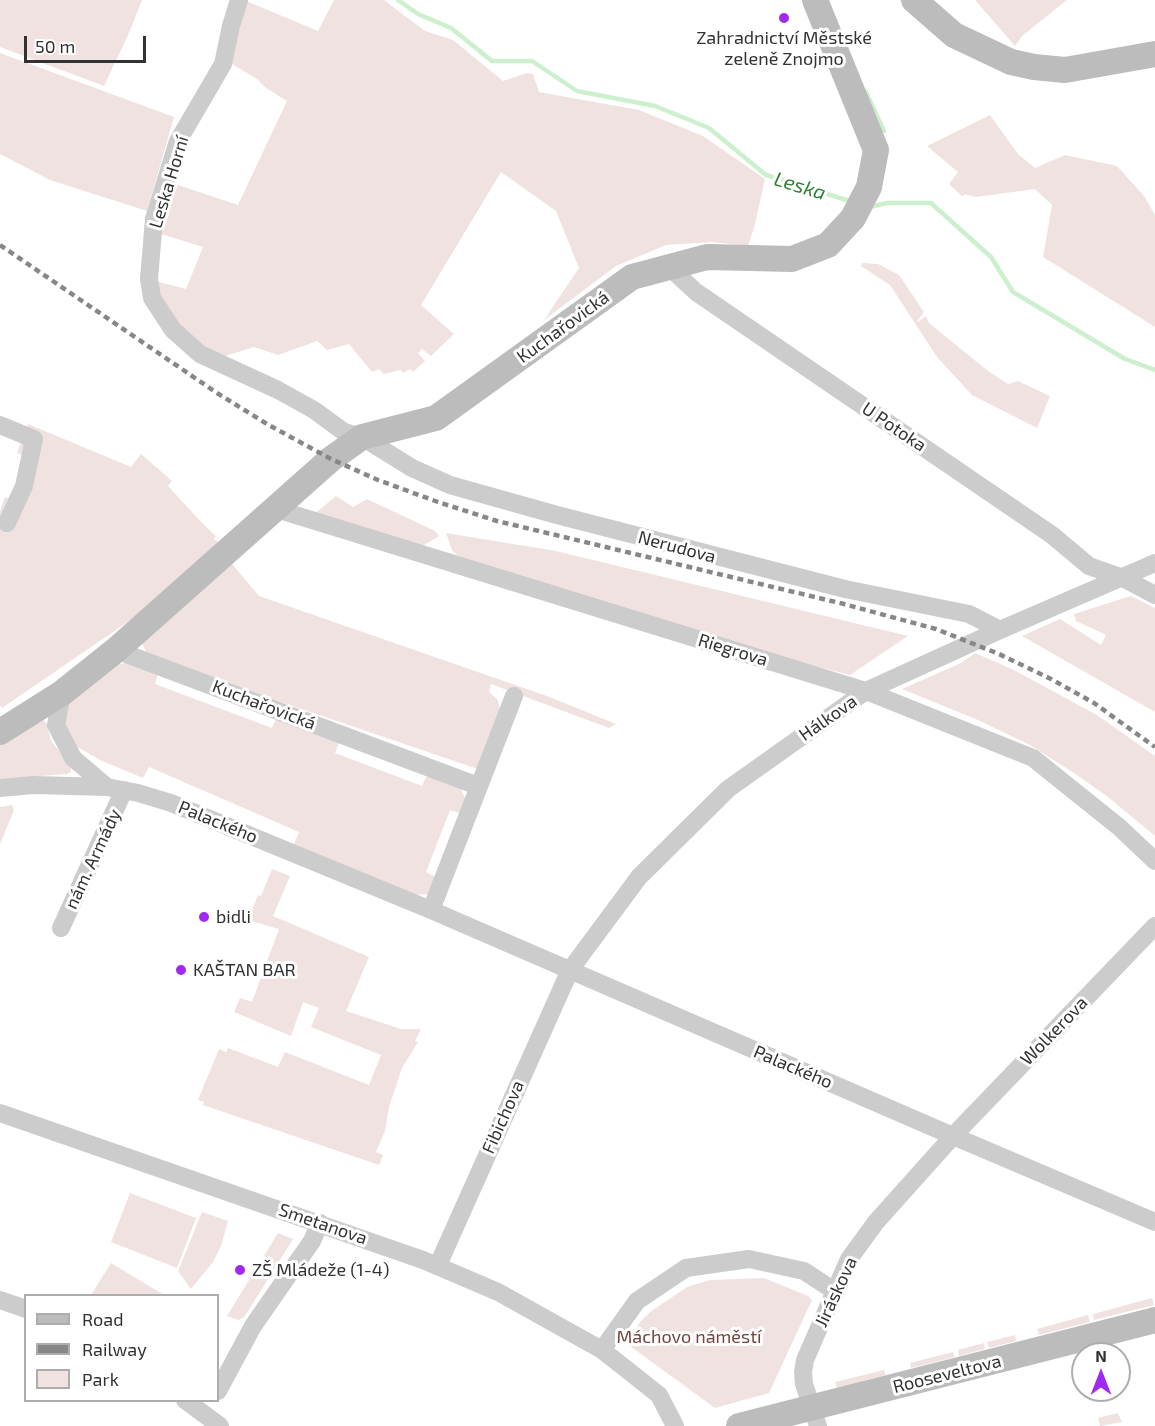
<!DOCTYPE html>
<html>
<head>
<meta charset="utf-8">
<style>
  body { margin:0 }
  #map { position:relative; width:1155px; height:1426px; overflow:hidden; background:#fff; font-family:"Exo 2",sans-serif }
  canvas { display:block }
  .legend { position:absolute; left:24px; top:1294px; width:195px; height:108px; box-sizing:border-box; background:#fff; border:2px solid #adadad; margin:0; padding:8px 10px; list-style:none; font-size:18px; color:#323232 }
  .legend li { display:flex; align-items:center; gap:12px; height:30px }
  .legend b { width:30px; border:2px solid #adadad }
  .north { position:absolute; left:1071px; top:1342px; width:60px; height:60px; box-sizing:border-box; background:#fff; border:2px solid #adadad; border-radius:50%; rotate:0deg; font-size:16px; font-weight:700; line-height:24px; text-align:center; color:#323232 }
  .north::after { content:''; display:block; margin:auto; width:21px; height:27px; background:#a02af4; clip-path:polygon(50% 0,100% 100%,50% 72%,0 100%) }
  .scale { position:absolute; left:24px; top:36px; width:122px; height:27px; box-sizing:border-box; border:3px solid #323232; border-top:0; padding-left:8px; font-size:18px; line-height:21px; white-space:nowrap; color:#323232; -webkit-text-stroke:4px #fff; paint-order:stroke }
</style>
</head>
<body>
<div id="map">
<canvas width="1155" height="1426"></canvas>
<ul class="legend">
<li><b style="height:8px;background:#bcbcbc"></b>Road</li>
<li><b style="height:8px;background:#878787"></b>Railway</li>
<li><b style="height:16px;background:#f0e2e0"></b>Park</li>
</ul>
<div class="north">N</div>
<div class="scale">50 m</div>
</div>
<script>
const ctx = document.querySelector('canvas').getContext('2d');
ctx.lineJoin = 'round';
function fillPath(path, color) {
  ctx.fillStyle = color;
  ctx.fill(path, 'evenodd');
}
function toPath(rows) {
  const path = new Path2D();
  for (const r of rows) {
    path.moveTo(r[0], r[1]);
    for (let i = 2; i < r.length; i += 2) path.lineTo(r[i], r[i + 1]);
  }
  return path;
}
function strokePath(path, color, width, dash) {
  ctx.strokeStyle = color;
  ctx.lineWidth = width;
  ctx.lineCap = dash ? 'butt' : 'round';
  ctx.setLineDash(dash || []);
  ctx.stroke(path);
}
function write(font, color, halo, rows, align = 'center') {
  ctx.font = font + ' "Exo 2",sans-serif';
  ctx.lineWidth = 6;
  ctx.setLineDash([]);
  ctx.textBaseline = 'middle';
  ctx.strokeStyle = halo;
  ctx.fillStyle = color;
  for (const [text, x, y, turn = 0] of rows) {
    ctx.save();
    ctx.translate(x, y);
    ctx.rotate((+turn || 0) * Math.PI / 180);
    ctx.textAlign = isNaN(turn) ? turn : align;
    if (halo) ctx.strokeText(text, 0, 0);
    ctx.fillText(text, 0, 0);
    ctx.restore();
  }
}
fillPath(toPath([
  [0,0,142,0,129,33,104,86,0,47],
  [244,0,318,31,334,0,384,0,425,31,453,40,503,81,527,73,533,74,539,92,639,110,703,136,765,179,754,228,748,246,712,242,666,245,616,266,544,320,579,268,556,211,501,172,421,305,454,334,431,356,422,349,418,353,425,361,413,372,410,369,403,373,401,370,384,374,379,369,372,372,349,344,327,350,317,341,278,355,254,347,222,357,172,329,151,280,186,289,203,247,161,234,172,183,238,205,287,101,266,88,257,79,227,61],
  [975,0,1067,0,1022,36,1015,46],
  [0,53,174,117,147,211,50,180,0,154],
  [990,115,1018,154,1035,168,1065,155,1117,166,1144,196,1155,215,1155,327,1043,257,1052,205,1035,189,976,197,964,194,963,197,949,184,958,172,927,146],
  [862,263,878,264,899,275,924,312,916,323,926,316,929,323,988,371,1008,384,1018,381,1050,396,1037,428,972,395,937,357,890,285,861,266],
  [28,424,131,467,141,454,172,481,168,486,203,524,216,536,214,539,221,544,151,606,2,708,0,705,0,511,5,497,11,499,28,457,17,453],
  [336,496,353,507,367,499,435,531,439,536,419,548,313,515],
  [446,533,556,551,908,636,850,675,767,654,463,562,452,550],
  [228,559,259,596,547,696,616,724,609,728,491,684,489,692,498,700,500,709,478,769,149,657,142,644],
  [1131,596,1155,608,1155,712,1022,636,1060,619,1101,645,1106,635,1076,621,1074,614],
  [975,653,1014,670,1097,715,1155,756,1155,836,1108,797,1074,773,1030,745,978,720,902,689,961,663],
  [130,662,158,673,155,684,272,728,277,716,340,740,335,753,422,786,426,777,431,775,460,787,466,801,464,812,459,813,450,810,426,872,436,877,431,891,427,894,413,895,294,844,299,832,149,767,143,778,100,760,72,744,65,731,63,715,66,701,110,666],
  [43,719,47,724,51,741,71,766,71,772,67,774,0,779,0,745],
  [12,805,14,810,0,844,0,807],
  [272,869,290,876,273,916,369,957,346,1011,401,1029,421,1029,415,1041,418,1042,402,1068,389,1107,385,1131,376,1152,383,1155,379,1165,203,1105,204,1102,198,1100,219,1049,226,1052,228,1048,278,1067,285,1052,369,1085,381,1055,311,1027,319,1008,303,1002,291,1036,234,1012,240,998,252,1002,279,929,248,920,258,895,261,896],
  [130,1193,196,1218,177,1268,111,1242],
  [202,1212,228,1221,221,1246,213,1262,191,1289,178,1271],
  [278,1233,293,1239,245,1316,239,1320,227,1316],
  [111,1263,164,1295,91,1295],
  [764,1278,808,1296,812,1300,769,1393,715,1408,630,1346,629,1339,640,1322,650,1312,687,1287,710,1280],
  [1152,1298,1154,1305,1094,1320,1093,1314],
  [1088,1315,1090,1322,1039,1335,1037,1329],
  [1015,1335,1016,1341,989,1348,987,1342],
  [984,1343,985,1349,959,1356,958,1350],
  [953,1352,955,1357,911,1368,910,1363],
  [884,1370,886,1375,862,1381,863,1386,838,1392,835,1382],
  [1118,1413,1122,1422,1100,1426,1098,1418]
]), '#f0e2e0');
strokePath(toPath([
  [398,0,418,14,451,28,492,61,532,61,577,91,655,106,709,128,766,175,853,202],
  [866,92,884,131],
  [870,207,887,203,931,203,991,257,1013,292,1125,359,1155,370]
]), '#ccf0cd', 4.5);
strokePath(toPath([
  [239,0,231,26,223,64,178,141,154,219,149,279,152,298,173,330,200,354,278,390,314,410,344,432,362,437,412,468,450,485,557,515,845,589,969,614,1000,630],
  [669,267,696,292,1052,535,1089,566,1123,578,1155,595],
  [0,425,34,439,24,486,7,523],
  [276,509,866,691,1033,758,1119,827,1155,861],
  [116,650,478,786],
  [62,693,56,725,73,758,107,787],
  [0,788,33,785,107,787,138,793,171,803,431,910,953,1136,1155,1222],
  [431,910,514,696],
  [61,928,124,790],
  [0,1113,423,1260,498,1292,602,1350,659,1395,675,1426],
  [438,1265,570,970,639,877,728,789,866,691,1000,630,1155,563],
  [0,1300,26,1309],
  [602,1350,637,1301,686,1268,749,1259,804,1271,836,1292],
  [218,1391,253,1326,312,1241,320,1223],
  [185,1400,220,1426],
  [818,1426,804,1384,803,1372,805,1360,849,1259,876,1222,953,1136,1155,926]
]), '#ccc', 18);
strokePath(toPath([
  [914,0,954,35,1011,62,1034,67,1065,70,1155,54],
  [0,732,62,693,116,650,331,459,362,437,436,418,632,277,707,257,792,259,828,245,853,218,869,187,876,150,815,0],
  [739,1426,1155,1320]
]), '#bcbcbc', 26);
strokePath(toPath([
  [0,245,217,393,267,424,331,459,378,480,438,502,497,521,844,604,936,629,999,654,1051,679,1094,703,1155,747]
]), '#878787', 4.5, [6, 4.5]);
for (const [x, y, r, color] of [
  [784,18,6,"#a02af4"],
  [204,917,6,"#a02af4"],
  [181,970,6,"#a02af4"],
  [240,1270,6,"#a02af4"]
]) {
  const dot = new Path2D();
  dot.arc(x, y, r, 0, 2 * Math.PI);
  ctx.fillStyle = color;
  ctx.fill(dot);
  strokePath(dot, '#fff', 2);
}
write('18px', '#323232', '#fff', [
  ["Zahradnictví Městské",784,38,"center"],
  ["zeleně Znojmo",784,59,"center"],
  ["bidli",216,917],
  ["KAŠTAN BAR",193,970],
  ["ZŠ Mládeže (1-4)",252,1270]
], 'left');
write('18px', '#323232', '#fff', [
  ["Leska Horní",169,182,-73],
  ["Kuchařovická",563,327,-36],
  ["U Potoka",894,427,34],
  ["Nerudova",677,547,15],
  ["Riegrova",733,650,17],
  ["Kuchařovická",264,705,21],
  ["Hálkova",828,718,-35],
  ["Palackého",218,822,22],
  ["nám. Armády",93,859,-65],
  ["Wolkerova",1054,1031,-46],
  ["Palackého",793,1067,23],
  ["Fibichova",503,1117,-66],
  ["Smetanova",323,1224,19],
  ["Jiráskova",836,1292,-65],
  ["Rooseveltova",947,1374,-14]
]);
write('18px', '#73453b', '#fff', [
  ["Máchovo náměstí",689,1337]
]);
write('italic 20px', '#308133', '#fff', [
  ["Leska",800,186,17]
]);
</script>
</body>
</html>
